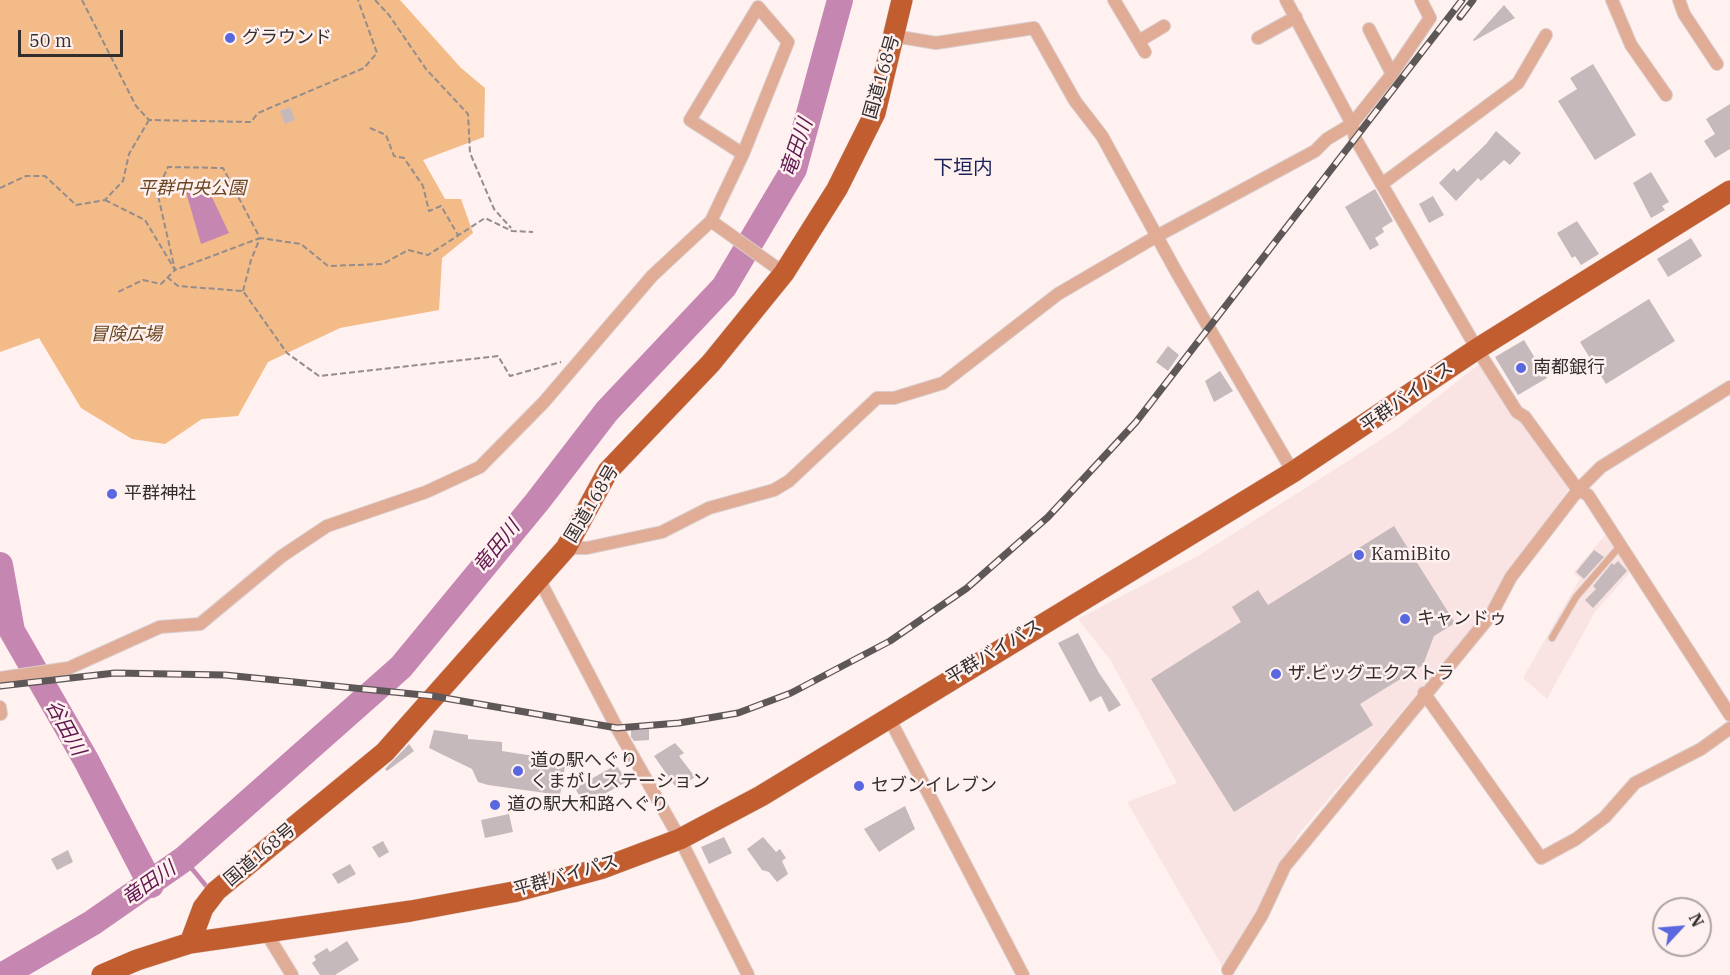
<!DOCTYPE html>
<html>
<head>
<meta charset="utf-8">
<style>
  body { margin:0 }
  #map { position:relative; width:1730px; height:975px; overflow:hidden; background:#fef1f0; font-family:"IBM Plex Serif",serif }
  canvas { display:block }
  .north { position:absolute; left:1652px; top:897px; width:60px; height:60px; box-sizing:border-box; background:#fef1f0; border:2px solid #ada3a2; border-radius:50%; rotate:64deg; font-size:16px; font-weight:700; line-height:24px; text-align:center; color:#332e2e }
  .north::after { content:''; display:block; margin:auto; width:21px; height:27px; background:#5a68df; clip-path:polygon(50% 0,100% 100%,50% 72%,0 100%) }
  .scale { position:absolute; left:18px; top:30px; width:105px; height:27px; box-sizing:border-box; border:3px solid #332e2e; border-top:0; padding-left:8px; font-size:18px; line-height:21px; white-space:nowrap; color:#332e2e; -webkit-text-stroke:4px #fef1f0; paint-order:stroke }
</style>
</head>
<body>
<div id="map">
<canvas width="1730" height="975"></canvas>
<div class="north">N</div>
<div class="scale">50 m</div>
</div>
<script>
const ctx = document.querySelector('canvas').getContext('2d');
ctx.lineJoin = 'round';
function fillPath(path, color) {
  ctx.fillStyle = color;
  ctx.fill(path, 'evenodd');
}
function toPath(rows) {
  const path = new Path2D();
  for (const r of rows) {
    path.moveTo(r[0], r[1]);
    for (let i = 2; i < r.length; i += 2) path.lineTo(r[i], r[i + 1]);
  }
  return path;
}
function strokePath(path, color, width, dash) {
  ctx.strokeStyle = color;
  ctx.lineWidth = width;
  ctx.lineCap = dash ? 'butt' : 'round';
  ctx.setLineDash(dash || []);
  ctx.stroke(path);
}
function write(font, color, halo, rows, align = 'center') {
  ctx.font = font + ' "IBM Plex Serif","Noto Sans JP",serif';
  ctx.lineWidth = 5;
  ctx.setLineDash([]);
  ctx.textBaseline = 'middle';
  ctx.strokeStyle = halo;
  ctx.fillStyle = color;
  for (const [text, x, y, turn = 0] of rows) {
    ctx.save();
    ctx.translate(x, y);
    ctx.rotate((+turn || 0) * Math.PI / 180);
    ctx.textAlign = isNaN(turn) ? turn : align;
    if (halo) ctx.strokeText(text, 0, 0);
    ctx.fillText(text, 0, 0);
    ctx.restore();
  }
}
fillPath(toPath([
  [1479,364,1517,421,1523,418,1570,487,1534,540,1506,572,1484,614,1298,835,1259,910,1222,966,1127,802,1177,783,1111,661,1078,619,1198,556,1337,468,1397,429],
  [1607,533,1632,570,1595,612,1547,699,1523,678,1580,578,1573,573]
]), '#fae4e3');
fillPath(toPath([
  [0,0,400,0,461,68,485,88,484,137,423,160,445,199,461,199,473,233,442,258,439,310,340,328,268,362,238,416,202,419,165,444,132,439,81,408,39,338,0,352]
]), '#f2bb88');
fillPath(toPath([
  [209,191,229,233,201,244,186,192]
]), '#c587b2');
strokePath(toPath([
  [184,859,207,887]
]), '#c587b2', 4.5);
strokePath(toPath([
  [0,565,12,631,86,760,151,885],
  [3,975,92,923,184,859,401,667,537,502,607,411,724,287,794,169,840,0]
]), '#c587b2', 26);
fillPath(toPath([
  [1504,5,1515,18,1474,41,1473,40],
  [1593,64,1636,135,1595,160,1558,101,1577,89,1570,78],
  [1730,104,1730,149,1715,158,1704,141,1715,134,1706,119],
  [290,107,295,120,285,124,280,111],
  [1496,131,1521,153,1510,165,1504,160,1481,181,1478,178,1456,201,1439,183,1454,168,1457,172,1486,144],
  [1651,172,1669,202,1662,206,1665,210,1651,218,1633,183],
  [1375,189,1393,221,1382,228,1384,232,1375,238,1379,245,1370,250,1345,207],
  [1433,196,1444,215,1429,223,1419,204],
  [1577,221,1599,254,1581,265,1575,256,1572,258,1557,233],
  [1691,238,1702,256,1668,277,1657,259],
  [1649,299,1675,341,1606,384,1580,342],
  [1524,340,1547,378,1518,395,1495,357],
  [1168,346,1179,355,1168,371,1156,362],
  [1220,371,1233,391,1214,402,1205,381],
  [1394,526,1455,623,1434,636,1423,665,1360,704,1373,725,1234,812,1151,679,1241,622,1232,607,1258,590,1268,605],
  [1594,550,1604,557,1584,579,1576,572],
  [1618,561,1627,571,1593,608,1585,600,1596,589,1593,586,1612,563,1614,565],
  [1078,633,1099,673,1121,705,1109,712,1101,696,1090,702,1058,643],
  [649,729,649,740,634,741,631,737,631,730],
  [434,730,468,735,468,739,502,742,502,751,566,761,560,795,488,785,478,782,472,769,429,748],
  [675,743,684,753,679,756,695,777,677,789,654,756],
  [409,744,414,751,387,771,385,769],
  [616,765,628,781,599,797,602,802,587,810,575,788],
  [905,806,915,829,879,852,864,829],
  [509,814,513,832,485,838,481,820],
  [724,837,732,853,709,864,701,847],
  [763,837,776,852,780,849,786,858,782,861,788,874,777,882,769,872,762,870,747,849],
  [383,841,389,852,379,858,372,847],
  [68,850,73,862,57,870,51,859],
  [350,864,356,874,338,884,332,874],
  [347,941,359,960,335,975,320,975,312,963,316,960,314,956,327,948,330,952]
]), '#c5b9bc');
const service = toPath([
  [1552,638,1576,597,1620,546]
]);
const minor = toPath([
  [1114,0,1145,52],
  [1286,0,1352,124,1355,138,1477,349,1517,412,1525,417,1578,490,1588,495,1730,715],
  [1612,0,1631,45,1666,95],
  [1679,0,1684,14,1717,64],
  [1369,29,1392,74],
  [894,36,936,43,1034,28,1075,101,1102,136,1177,273,1293,472],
  [1258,38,1296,17],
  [1139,41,1164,26],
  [1382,184,1518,83,1546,35],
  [711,221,784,273],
  [566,548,587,548,662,532,709,508,774,490,789,481,877,398,894,398,943,383,1058,294,1157,236,1315,151,1327,139,1352,124,1392,74,1430,18,1421,0],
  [539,579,617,728,680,839,748,975],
  [0,678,69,668,160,627,200,624,282,556,327,526,426,492,480,467,544,402,652,276,711,221,743,154,788,42,758,7,690,120,743,154],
  [1424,693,1541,858,1576,839,1605,817,1635,783,1701,749,1730,728],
  [0,707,1,714],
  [888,716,1023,975],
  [265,931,292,975],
  [1228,970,1262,915,1285,866,1491,615,1511,577,1578,490,1601,467,1730,387]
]);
const trunk = toPath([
  [190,943,203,908,216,891,385,752,566,548,608,471,711,363,784,273,837,189,875,113,902,0],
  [102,975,137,960,190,943,411,911,513,892,603,868,680,839,761,796,1293,472,1477,349,1730,191]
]);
strokePath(service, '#d9cecd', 8);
strokePath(minor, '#d9cecd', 14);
strokePath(trunk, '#d9cecd', 22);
strokePath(toPath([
  [82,0,136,106,149,120,251,122,258,113,364,68,377,53,358,0],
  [375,0,389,15,426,69,468,114,470,153,494,209,511,228],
  [370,128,386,135,394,156,404,158,423,186,429,211,441,206,458,235],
  [0,188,26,176,45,176,76,205,105,200,123,181,129,154,149,120],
  [105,200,145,220,175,270,260,238,223,168,168,167,157,191,175,270,161,284,143,280,118,292],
  [167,277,178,286,243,291,287,353,319,376,498,356,510,376,561,362],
  [243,291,251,260,260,238,301,244,328,266,383,264,408,250,428,255,485,218,512,231,533,232]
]), '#958c8c', 2, [6, 3]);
strokePath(service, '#e0ac96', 6);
strokePath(minor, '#e0ac96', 12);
strokePath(trunk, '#c25d2f', 21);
const rail = toPath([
  [1460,17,1473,0],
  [0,686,115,673,225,675,433,696,617,728,679,723,738,713,791,693,890,641,967,588,1048,517,1136,422,1462,0]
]);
strokePath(rail, '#5e5757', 7);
strokePath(rail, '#fef1f0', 4.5, [14]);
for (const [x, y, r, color] of [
  [230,38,6,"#5a68df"],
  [1521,368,6,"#5a68df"],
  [112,494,6,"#5a68df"],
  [1359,555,6,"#5a68df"],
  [1405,619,6,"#5a68df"],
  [1276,674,6,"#5a68df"],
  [518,771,6,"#5a68df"],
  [859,786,6,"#5a68df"],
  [495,805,6,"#5a68df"]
]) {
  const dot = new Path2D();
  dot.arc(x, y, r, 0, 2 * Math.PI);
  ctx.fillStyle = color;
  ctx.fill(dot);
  strokePath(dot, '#fef1f0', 2);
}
write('18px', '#332e2e', '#fef1f0', [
  ["グラウンド",242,38],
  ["南都銀行",1533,368],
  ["平群神社",124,494],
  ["KamiBito",1371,555],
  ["キャンドゥ",1417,619],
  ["ザ.ビッグエクストラ",1288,674],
  ["道の駅へぐり",530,761],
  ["くまがしステーション",530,782],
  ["セブンイレブン",871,786],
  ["道の駅大和路へぐり",507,805]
], 'left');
write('18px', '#332e2e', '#fef1f0', [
  ["国道168号",882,77,-74],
  ["平群バイパス",1407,397,-35],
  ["国道168号",592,504,-59],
  ["平群バイパス",994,652,-31],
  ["国道168号",260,855,-40],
  ["平群バイパス",566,876,-16]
]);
write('italic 18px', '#6b451f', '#fef1f0', [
  ["平群中央公園",192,189],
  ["冒険広場",126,335]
]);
write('italic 20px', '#611850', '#fef1f0', [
  ["竜田川",797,148,-71],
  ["竜田川",497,547,-51],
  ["谷田川",65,728,61],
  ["竜田川",149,884,-35]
]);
write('20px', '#1c2159', '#fef1f0', [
  ["下垣内",963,168]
]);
</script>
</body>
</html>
